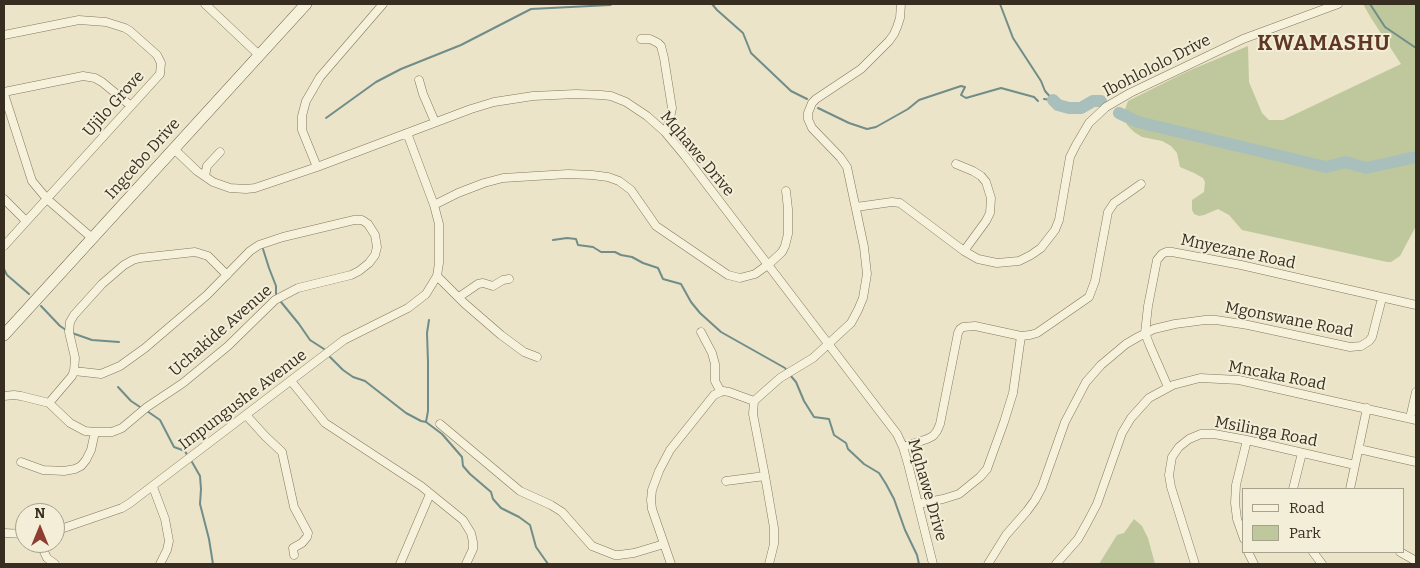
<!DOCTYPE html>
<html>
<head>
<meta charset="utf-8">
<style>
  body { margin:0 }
  #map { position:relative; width:1420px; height:568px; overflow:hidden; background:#ebe4c8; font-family:Bitter,serif }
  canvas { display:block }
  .frame { position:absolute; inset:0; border:5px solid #372e21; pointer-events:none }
  .legend { position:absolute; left:1242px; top:488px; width:162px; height:65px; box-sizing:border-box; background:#f3eed7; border:1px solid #a8a18e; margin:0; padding:6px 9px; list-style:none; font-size:15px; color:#372e21 }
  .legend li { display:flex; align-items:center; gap:10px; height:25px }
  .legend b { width:25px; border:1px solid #a8a18e }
  .north { position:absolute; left:15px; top:503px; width:50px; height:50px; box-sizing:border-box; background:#f3eed7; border:1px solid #a8a18e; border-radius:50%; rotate:0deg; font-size:14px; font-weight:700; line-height:20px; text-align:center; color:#372e21 }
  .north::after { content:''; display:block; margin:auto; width:18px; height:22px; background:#8f3c33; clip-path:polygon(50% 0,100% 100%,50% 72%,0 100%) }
</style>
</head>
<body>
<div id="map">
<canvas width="1420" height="568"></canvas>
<div class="frame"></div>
<ul class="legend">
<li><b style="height:6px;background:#f6f1db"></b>Road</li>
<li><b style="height:14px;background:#bfc89c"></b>Park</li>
</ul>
<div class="north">N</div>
</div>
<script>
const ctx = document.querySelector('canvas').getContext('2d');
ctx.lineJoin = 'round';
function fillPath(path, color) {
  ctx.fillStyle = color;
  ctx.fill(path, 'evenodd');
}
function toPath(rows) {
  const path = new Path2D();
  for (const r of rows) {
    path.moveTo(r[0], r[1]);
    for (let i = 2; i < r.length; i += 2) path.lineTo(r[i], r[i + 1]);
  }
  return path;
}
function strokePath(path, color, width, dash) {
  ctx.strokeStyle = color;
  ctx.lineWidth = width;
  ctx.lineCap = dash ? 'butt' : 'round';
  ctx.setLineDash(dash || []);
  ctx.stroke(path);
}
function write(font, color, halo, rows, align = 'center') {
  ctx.font = font + ' Bitter,serif';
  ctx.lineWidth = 4;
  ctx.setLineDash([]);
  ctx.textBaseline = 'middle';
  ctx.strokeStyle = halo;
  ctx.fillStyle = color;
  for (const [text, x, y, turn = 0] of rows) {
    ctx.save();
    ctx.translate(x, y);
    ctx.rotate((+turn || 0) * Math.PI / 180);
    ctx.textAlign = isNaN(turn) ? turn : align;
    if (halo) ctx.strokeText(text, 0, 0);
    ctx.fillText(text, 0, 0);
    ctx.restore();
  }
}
fillPath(toPath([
  [1363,4,1416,4,1416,226,1400,256,1391,262,1387,262,1242,230,1229,215,1218,209,1204,215,1199,216,1194,214,1192,210,1192,200,1204,192,1205,182,1203,178,1194,173,1180,167,1177,153,1171,146,1162,141,1142,137,1134,132,1127,125,1125,109,1128,101,1188,71,1248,46,1249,82,1262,113,1269,120,1283,120,1401,64,1371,18],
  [1134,519,1142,526,1148,538,1155,564,1099,564,1117,535,1124,533]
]), '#bfc89c');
strokePath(toPath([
  [712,4,717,10,743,33,751,53,791,91,807,99],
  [1000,4,1013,38,1041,81,1045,91,1053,100],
  [1370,4,1385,27,1416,48],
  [1044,99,1052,100],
  [818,108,849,123,867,129,876,127,908,109,919,100,961,86,965,87,961,95,966,98,1001,88,1034,97,1038,101],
  [326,118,376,82,401,69,461,45,531,9,610,5,612,4],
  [553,240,567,238,576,239,578,245,593,247,601,252,615,252,621,255,632,257,643,263,658,268,663,279,681,284,691,302,700,313,721,332,785,368,787,371],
  [263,249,269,268,276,286,276,294],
  [4,269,7,275,29,294],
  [281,302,299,324,310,340,324,349],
  [41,306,60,326,66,330],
  [72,333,92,340,119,342],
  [330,357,343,370,353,377,365,381,406,413,421,421,426,422,442,434,462,457,463,466,470,474,491,492,493,499,501,508,519,517,530,525,536,547,548,564],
  [790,375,796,382,804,401,814,417,829,419,834,435,846,443,848,449,864,464,879,473,886,484,894,499,905,530,917,555,919,564],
  [118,387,131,401,143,409],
  [147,411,160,420,174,447,185,451,187,455],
  [426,422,428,411,428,362,427,333,429,320],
  [192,462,200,476,201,489,200,504,209,539,213,564]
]), '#708d89', 2);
strokePath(toPath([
  [1053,100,1058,105,1069,108,1081,108,1093,101,1101,101],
  [1119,113,1138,122,1326,167,1346,162,1366,168,1416,157]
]), '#a8bfbb', 12);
const minor = toPath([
  [205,4,259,55],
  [4,35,79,20,106,22,125,28,130,31,157,55,161,63,160,74,4,246],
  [641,39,650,39,658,43,661,46,664,58,672,108,669,123,665,132],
  [419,80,423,94,435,122],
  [4,92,83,76,95,78,102,82,131,106],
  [4,94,32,181,47,199,92,238],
  [174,149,197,171,213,182,230,188,246,189,255,188,317,167,471,109,494,102,533,96,576,94,601,95,611,96,626,102,647,116,665,132,685,156,897,434,903,447,908,464,933,564],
  [956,164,973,171,981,176,986,182,991,198,990,213,986,221,964,251],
  [317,167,302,130,302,116,306,101,320,77,383,4],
  [205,176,207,166,220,152],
  [4,199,26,221],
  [434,205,458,193,484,183,503,178,568,174,592,175,608,177,619,181,631,190,656,226,728,275,740,278,755,274,769,264,782,252,785,246,788,234,788,209,786,191],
  [856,207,892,202,900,203,964,251,978,259,997,263,1019,261,1031,255,1041,248,1055,230,1059,220,1070,157,1076,145,1089,123,1106,107,1130,93,1243,39,1338,4],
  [437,276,464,303,501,335,524,352,537,357],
  [459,297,478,284,483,283,493,286,503,280,509,279],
  [701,332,712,353,715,364,715,381,721,392],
  [291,381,325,423,421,486,463,520,471,533,473,542,473,549,466,564],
  [1168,387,1150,346,1145,333,1148,306,1157,260,1162,254,1166,252,1172,252,1241,265,1416,305],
  [4,396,14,395,21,396,49,403,72,376,74,371,75,358,69,332,70,322,74,315,102,284,124,265,133,260,140,258,195,252,208,256,227,275],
  [49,403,70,423,85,431,95,432,112,432,122,428,147,407,183,383,228,346,275,300,298,288,351,275,359,271,369,263,375,255,377,247,375,235,368,224,362,220,354,220,283,237,259,245,250,251,207,295,145,348,120,366,101,374,74,371],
  [246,415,265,436,282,452,294,507,308,533,307,537,302,543,293,548,294,555],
  [1410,418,1416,392],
  [440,424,520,491,551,505,562,512,592,546,615,555,619,555,634,553,664,544],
  [903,447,927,439,933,436,937,431,940,424,958,333,960,329,963,327,975,326,1021,336],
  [1359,449,1416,462],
  [21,462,43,470,64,471,75,469,81,466,86,460,91,450,95,432],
  [726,481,765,476],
  [153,487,165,519,169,541,167,550,160,564],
  [1293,489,1302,453],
  [1350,489,1367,408],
  [918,504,943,499,959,494,980,477,987,469,1004,422,1013,393,1021,336,1030,335,1037,333,1089,297,1095,281,1108,212,1114,203,1141,184],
  [55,531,122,508,130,503,344,340,408,308,426,294,437,276,439,263,439,224,434,205,407,133],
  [4,533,25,534],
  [1244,539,1237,519,1235,503,1236,485,1247,440],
  [40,543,47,558,55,564],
  [1248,552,1254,564],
  [1313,552,1322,564],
  [1400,552,1416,561],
  [400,564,430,494],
  [671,564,652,509,651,500,652,490,659,471,670,450,714,395,723,391,729,392,754,401],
  [769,564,774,544,774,528,765,476,753,414,754,401,780,378,813,358,851,323,858,310,863,298,867,274,864,247,847,167,840,157,812,128,808,119,808,113,812,103,816,99,861,69,889,41,894,34,897,27,900,18,901,4],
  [988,564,1006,535,1027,511,1035,500,1042,487,1065,422,1086,382,1101,365,1126,344,1138,337,1154,329,1175,324,1205,320,1216,320,1248,325,1350,347,1361,346,1369,341,1372,337,1382,298],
  [1056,564,1078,539,1087,523,1097,504,1122,433,1131,418,1149,398,1173,385,1200,378,1239,380,1416,420],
  [1195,564,1171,487,1169,475,1172,457,1179,447,1189,439,1201,434,1214,434,1247,440,1355,465]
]);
const secondary = toPath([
  [4,335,306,4]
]);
strokePath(minor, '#85775e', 9);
strokePath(secondary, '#675841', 12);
strokePath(minor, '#f6f1db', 8);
strokePath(secondary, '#f6f1db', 11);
write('16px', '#372e21', '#f3eed7', [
  ["Ibohlololo Drive",1157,66,-27],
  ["Ujilo Grove",114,104,-48],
  ["Mqhawe Drive",697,154,50],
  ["Ingcebo Drive",143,159,-48],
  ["Mnyezane Road",1238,252,12],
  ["Mgonswane Road",1289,320,11],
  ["Uchakide Avenue",221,331,-41],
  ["Mncaka Road",1277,376,11],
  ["Impungushe Avenue",243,400,-37],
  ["Msilinga Road",1266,432,11],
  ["Mqhawe Drive",927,490,74]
]);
ctx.letterSpacing = '1px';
write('bold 21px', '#603724', '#f3eed7', [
  ["KWAMASHU",1324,44]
]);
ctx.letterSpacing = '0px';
</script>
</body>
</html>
